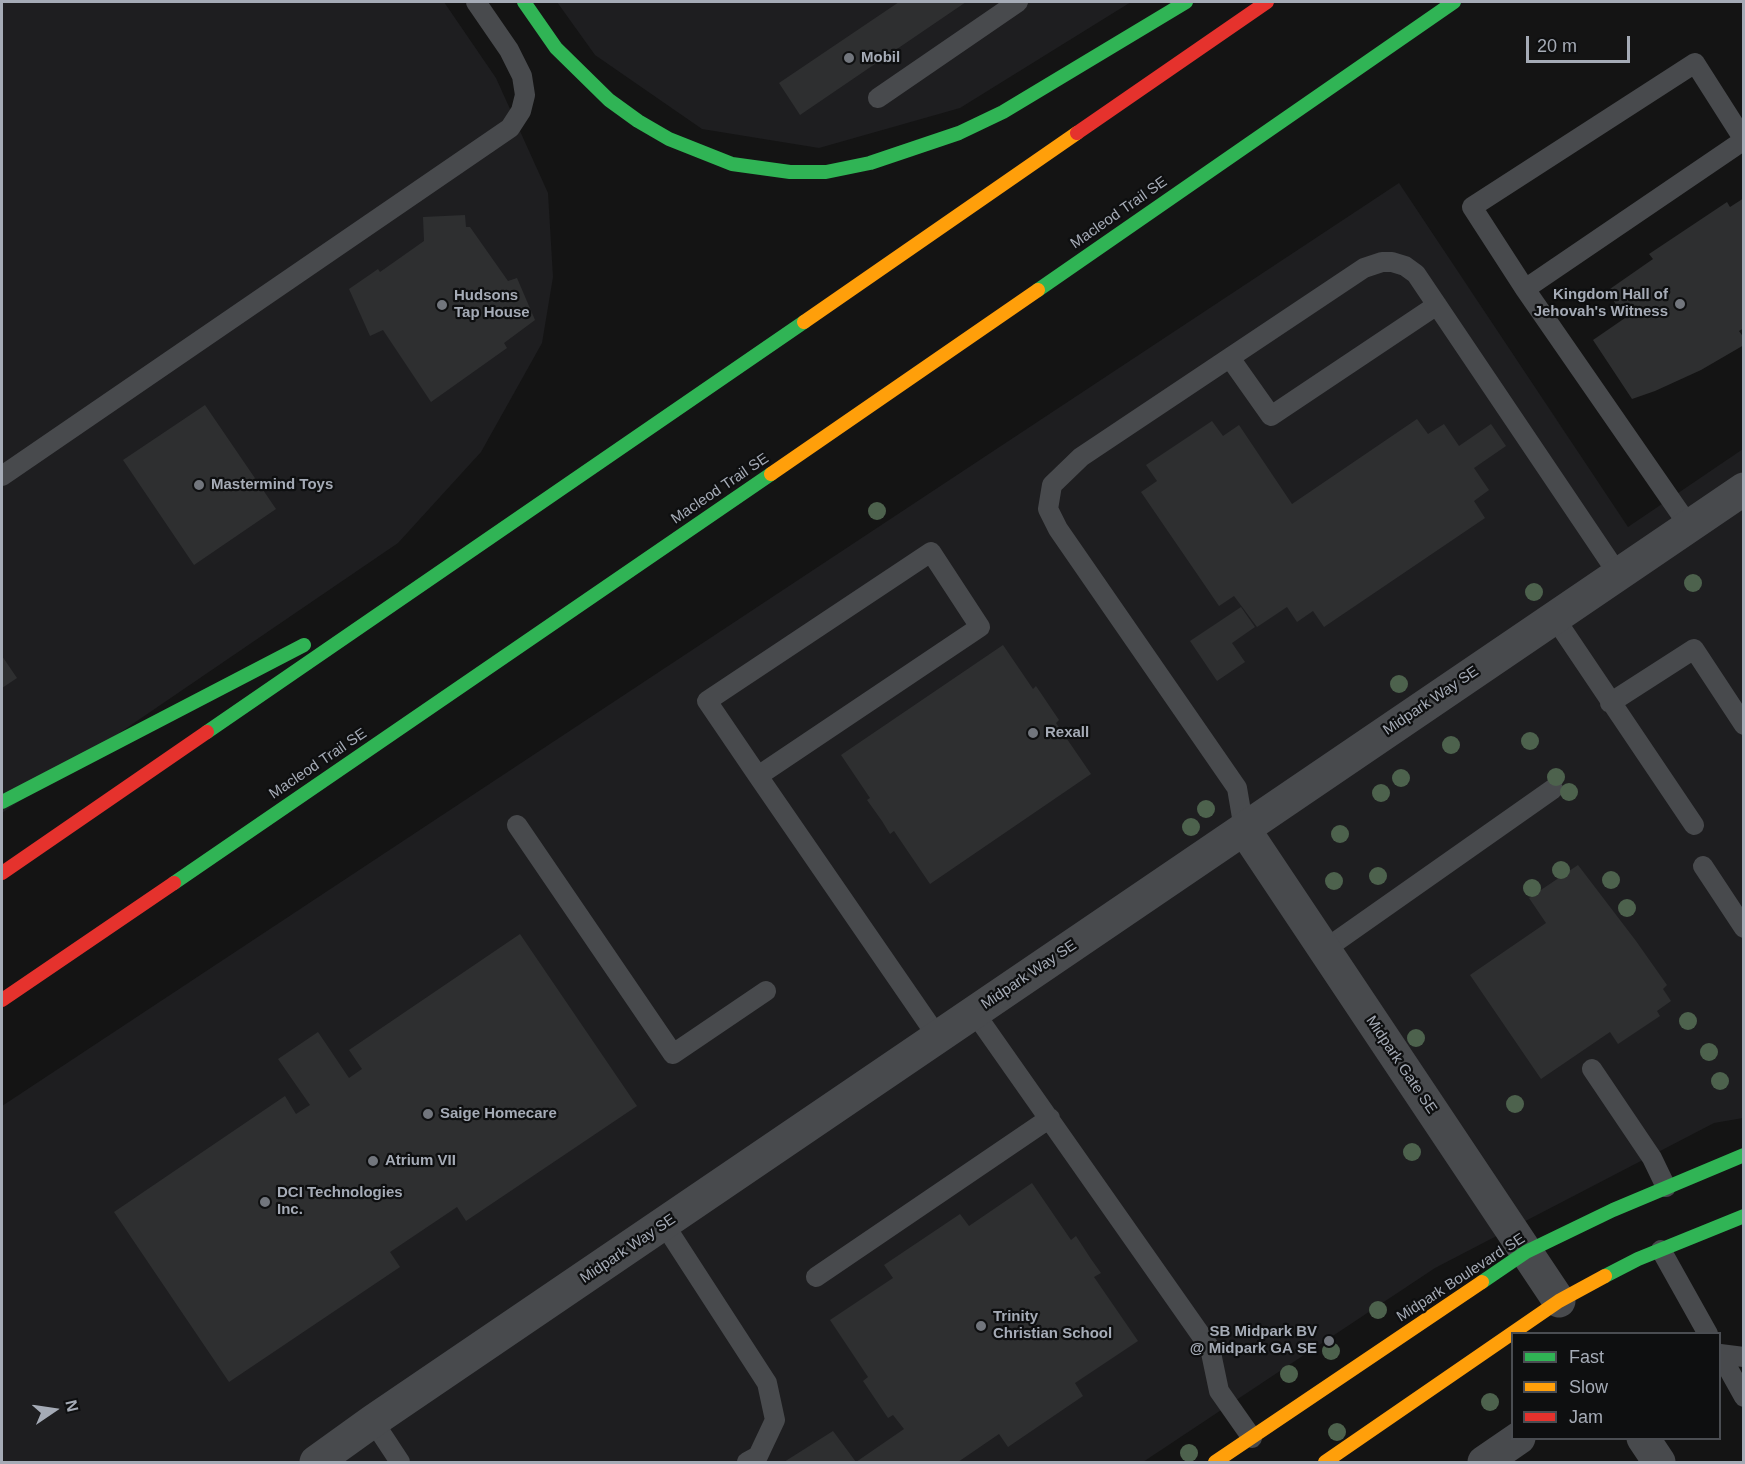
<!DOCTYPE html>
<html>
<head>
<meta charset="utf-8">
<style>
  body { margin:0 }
  #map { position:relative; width:1745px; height:1464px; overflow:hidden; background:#141414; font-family:Helvetica,sans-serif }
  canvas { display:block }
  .frame { position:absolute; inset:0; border:3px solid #a5abb6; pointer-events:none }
  .legend { position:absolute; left:1511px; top:1332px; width:210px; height:108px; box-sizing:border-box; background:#0e0f10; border:2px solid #4a4d52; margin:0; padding:8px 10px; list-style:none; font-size:18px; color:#a5abb6 }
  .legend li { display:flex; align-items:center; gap:12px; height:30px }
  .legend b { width:30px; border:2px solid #4a4d52 }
  .north { position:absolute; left:24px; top:1380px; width:60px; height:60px; -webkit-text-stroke:4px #0e0f10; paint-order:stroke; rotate:77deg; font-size:16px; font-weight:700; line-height:24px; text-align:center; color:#a5abb6 }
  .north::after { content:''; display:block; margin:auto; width:21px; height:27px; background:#a5abb6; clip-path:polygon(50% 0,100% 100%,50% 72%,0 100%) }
  .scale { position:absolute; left:1526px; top:36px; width:104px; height:27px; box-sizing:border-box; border:3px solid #a5abb6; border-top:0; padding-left:8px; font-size:18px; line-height:21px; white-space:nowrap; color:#a5abb6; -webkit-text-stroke:4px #0e0f10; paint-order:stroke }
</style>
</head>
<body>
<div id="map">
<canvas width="1745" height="1464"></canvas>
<div class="frame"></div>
<ul class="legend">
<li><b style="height:8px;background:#30b455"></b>Fast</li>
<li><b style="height:8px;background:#ff9f0a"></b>Slow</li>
<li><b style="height:8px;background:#e5322d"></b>Jam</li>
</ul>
<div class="north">N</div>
<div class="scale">20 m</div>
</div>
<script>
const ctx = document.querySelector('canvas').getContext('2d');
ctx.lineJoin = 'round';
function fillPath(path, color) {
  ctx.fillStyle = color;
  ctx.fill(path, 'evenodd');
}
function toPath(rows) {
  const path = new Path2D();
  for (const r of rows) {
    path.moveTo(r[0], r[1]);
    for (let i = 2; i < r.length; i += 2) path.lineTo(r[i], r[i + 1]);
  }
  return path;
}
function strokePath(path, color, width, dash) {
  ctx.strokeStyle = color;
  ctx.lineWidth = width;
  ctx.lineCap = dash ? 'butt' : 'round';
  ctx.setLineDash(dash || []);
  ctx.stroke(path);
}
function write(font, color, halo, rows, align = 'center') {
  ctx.font = font + ' Helvetica,sans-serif';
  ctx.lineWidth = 4.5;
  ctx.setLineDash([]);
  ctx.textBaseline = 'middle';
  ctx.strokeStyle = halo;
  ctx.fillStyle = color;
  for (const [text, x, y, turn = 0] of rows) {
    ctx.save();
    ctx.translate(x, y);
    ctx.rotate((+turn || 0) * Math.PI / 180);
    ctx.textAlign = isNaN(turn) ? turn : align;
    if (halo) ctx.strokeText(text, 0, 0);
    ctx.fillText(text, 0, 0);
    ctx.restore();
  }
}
fillPath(toPath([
  [2,2,444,2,496,78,548,193,553,277,542,343,481,452,398,543,2,813],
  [557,2,1131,2,960,108,819,148,702,129,595,55],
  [1399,183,1628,527,1743,449,1743,1118,1714,1123,1435,1268,1143,1462,2,1462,2,1106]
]), '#1e1e20');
fillPath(toPath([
  [899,2,966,2,800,115,779,83],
  [1744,198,1744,328,1739,331,1744,338,1744,345,1701,370,1655,391,1632,399,1593,340,1625,318,1607,291,1653,259,1649,254,1727,202,1730,207],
  [465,215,466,227,470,227,508,281,517,278,535,320,504,343,507,348,431,402,383,330,370,336,349,289,378,269,380,272,424,241,423,217],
  [205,405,276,509,194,565,123,460],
  [1417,419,1428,434,1444,424,1459,446,1491,424,1506,446,1474,468,1489,490,1474,501,1485,518,1324,627,1313,611,1297,622,1287,607,1257,627,1234,596,1219,606,1141,492,1157,481,1146,465,1212,421,1223,436,1239,425,1292,504],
  [1241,607,1255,627,1232,643,1245,662,1217,681,1190,641],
  [1003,645,1033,689,1036,686,1059,720,1056,723,1091,774,930,884,894,831,890,834,882,821,867,800,870,798,841,755],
  [2,656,17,678,2,688],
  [1578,865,1636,941,1667,985,1663,989,1671,1001,1657,1011,1660,1016,1618,1044,1610,1032,1541,1079,1470,975,1546,923,1529,898],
  [520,934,637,1106,466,1221,457,1207,390,1252,400,1267,229,1382,114,1212,285,1096,296,1114,310,1105,278,1059,318,1032,349,1078,362,1069,349,1050],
  [1032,1183,1071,1240,1076,1236,1091,1259,1101,1273,1094,1277,1138,1341,1075,1383,1083,1396,1008,1447,999,1434,958,1462,784,1462,833,1431,856,1462,904,1429,893,1415,888,1418,863,1381,868,1377,830,1320,893,1278,884,1265,960,1214,969,1226]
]), '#2e2f30');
strokePath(toPath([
  [878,98,1018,2],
  [1525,289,1744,140],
  [1230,358,1271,416,1437,305],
  [2,476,510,128,521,111,525,95,522,76,509,50,476,2],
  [1689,526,1525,289,1472,207,1695,63,1744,140],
  [1554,617,1694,825],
  [1610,703,1694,649,1744,725],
  [758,776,980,627,931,552,707,701,758,776,937,1036],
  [517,825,673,1054,766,991],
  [1244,829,1237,788,1058,529,1048,509,1052,485,1081,457,1364,268,1382,262,1392,262,1405,266,1416,274,1618,574],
  [1703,866,1744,928],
  [1324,950,1553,789],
  [974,1012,1210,1348,1219,1391,1252,1438],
  [1592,1069,1652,1158,1666,1187],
  [664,1224,767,1383,775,1420,758,1456,747,1462],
  [1661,1250,1708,1334],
  [816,1277,1050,1118],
  [1720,1354,1744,1397],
  [1720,1354,1744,1357],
  [373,1421,400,1462]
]), '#484a4d', 20);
strokePath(toPath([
  [1244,829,1559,1301],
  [1643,1438,1659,1462],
  [316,1462,373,1421,1744,489],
  [1484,1462,1519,1438]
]), '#484a4d', 33);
strokePath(toPath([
  [524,2,556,48,609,100,638,121,669,139,732,164,790,172,826,172,870,163,959,133,1003,112,1186,2],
  [1038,290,1454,2],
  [207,732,804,322],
  [2,802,304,645],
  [174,883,771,474],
  [1605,1276,1638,1259,1744,1216],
  [1482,1282,1526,1252,1613,1210,1744,1155]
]), '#30b455', 14);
strokePath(toPath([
  [804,322,1077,133],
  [771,474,1038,290],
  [1215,1462,1482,1282],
  [1325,1462,1559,1301,1605,1276]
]), '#ff9f0a', 14);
strokePath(toPath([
  [1077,133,1267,2],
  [2,873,207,732],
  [2,1000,174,883]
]), '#e5322d', 14);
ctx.fillStyle = '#4d624d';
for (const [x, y] of [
  [877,511],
  [1693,583],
  [1534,592],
  [1399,684],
  [1530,741],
  [1451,745],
  [1556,777],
  [1401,778],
  [1569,792],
  [1381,793],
  [1206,809],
  [1191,827],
  [1340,834],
  [1561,870],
  [1378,876],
  [1611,880],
  [1334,881],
  [1532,888],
  [1627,908],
  [1688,1021],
  [1416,1038],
  [1709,1052],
  [1720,1081],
  [1515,1104],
  [1412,1152],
  [1378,1310],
  [1331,1351],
  [1289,1374],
  [1490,1402],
  [1337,1432],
  [1189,1453]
]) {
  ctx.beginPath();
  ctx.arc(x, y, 9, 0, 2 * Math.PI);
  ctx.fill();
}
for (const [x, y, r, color] of [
  [849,58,6,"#72767d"],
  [1680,304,6,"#72767d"],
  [442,305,6,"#72767d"],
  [199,485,6,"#72767d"],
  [1033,733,6,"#72767d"],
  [428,1114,6,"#72767d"],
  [373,1161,6,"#72767d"],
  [265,1202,6,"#72767d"],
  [981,1326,6,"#72767d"],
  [1329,1341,6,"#72767d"]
]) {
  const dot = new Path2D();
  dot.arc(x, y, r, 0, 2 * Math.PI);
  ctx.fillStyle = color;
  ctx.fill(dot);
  strokePath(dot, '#0e0f10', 2);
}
write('bold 15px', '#a5abb6', '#0e0f10', [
  ["Mobil",861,58],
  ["Kingdom Hall of",1668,295,"right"],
  ["Jehovah's Witness",1668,312,"right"],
  ["Hudsons",454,296],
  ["Tap House",454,313],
  ["Mastermind Toys",211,485],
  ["Rexall",1045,733],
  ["Saige Homecare",440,1114],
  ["Atrium VII",385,1161],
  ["DCI Technologies",277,1193],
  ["Inc.",277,1210],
  ["Trinity",993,1317],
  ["Christian School",993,1334],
  ["SB Midpark BV",1317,1332,"right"],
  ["@ Midpark GA SE",1317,1349,"right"]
], 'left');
write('15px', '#a5abb6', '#0e0f10', [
  ["Macleod Trail SE",1119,213,-35],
  ["Macleod Trail SE",720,489,-34],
  ["Midpark Way SE",1431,701,-34],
  ["Macleod Trail SE",318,764,-34],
  ["Midpark Way SE",1029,975,-34],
  ["Midpark Gate SE",1401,1065,56],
  ["Midpark Way SE",628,1249,-34],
  ["Midpark Boulevard SE",1461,1278,-33]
]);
</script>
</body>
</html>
